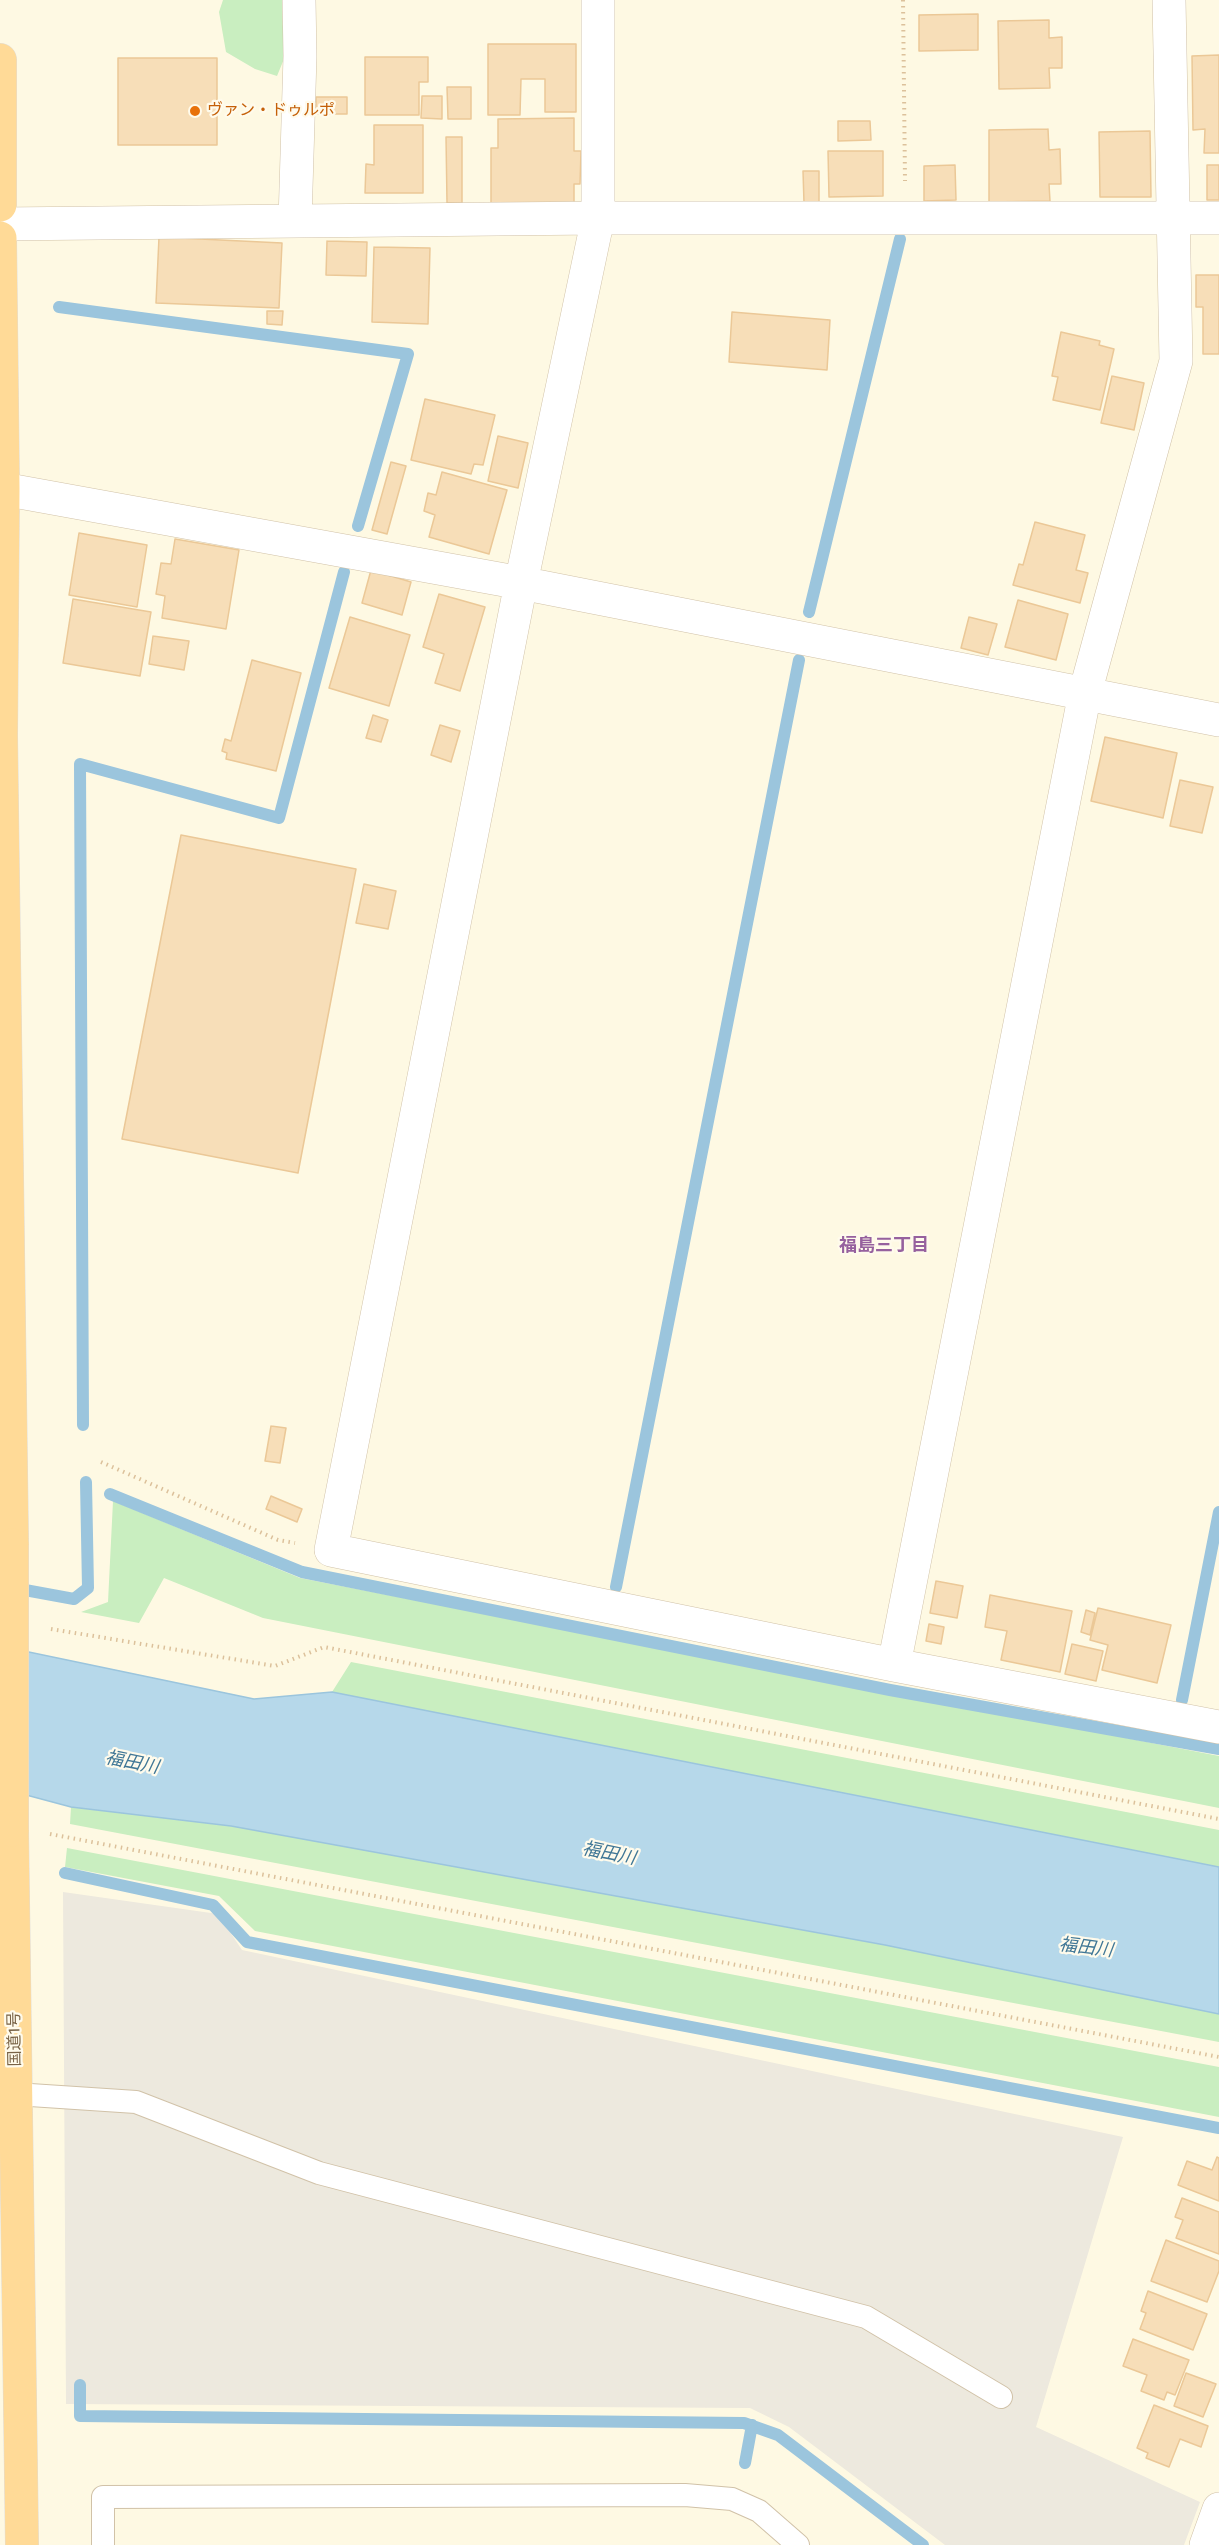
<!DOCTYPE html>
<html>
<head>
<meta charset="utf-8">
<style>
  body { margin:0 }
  canvas { display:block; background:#fef9e3 }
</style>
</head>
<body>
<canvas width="1219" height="2545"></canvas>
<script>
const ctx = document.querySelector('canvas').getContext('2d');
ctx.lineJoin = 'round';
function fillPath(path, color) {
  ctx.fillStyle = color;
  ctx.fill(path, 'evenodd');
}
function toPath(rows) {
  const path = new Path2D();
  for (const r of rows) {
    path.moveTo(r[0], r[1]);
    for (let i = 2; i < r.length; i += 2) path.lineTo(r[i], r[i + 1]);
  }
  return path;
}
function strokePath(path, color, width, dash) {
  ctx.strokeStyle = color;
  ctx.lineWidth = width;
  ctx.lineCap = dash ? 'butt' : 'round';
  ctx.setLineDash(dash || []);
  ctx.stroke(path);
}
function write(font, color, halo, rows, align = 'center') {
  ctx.font = font + ' "Fira Sans","Noto Sans JP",sans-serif';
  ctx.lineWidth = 4.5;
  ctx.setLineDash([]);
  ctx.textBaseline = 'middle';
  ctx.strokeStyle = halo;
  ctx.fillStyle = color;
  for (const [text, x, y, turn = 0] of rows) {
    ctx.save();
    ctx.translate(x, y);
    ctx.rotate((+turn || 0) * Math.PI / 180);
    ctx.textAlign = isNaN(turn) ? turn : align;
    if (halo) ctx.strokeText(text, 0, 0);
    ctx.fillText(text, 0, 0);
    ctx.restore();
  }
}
fillPath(toPath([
  [63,1892,218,1914,242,1950,1123,2137,1036,2427,1200,2502,1184,2545,945,2545,789,2427,750,2408,66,2404]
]), '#ede9de');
fillPath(toPath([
  [223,0,282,0,284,59,277,76,255,69,226,52,219,12],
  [113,1501,300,1578,1219,1756,1219,1808,263,1618,164,1578,139,1623,81,1612,108,1602],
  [351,1662,1219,1830,1219,1867,332,1692],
  [71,1807,231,1826,885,1945,1219,2014,1219,2042,70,1824],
  [67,1848,1219,2067,1219,2117,255,1931,219,1896,65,1867]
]), '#c9eec0');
const water = toPath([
  [0,1646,254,1699,332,1692,1219,1867,1219,2014,885,1945,231,1826,71,1807,0,1788,0,1646]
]);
fillPath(water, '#b6d8ea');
strokePath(water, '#9bc5dd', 1.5);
strokePath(toPath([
  [59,307,408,354,358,526],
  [809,612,900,239],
  [83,1425,80,764,279,818,344,572],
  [110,1494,302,1572,890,1690,1219,1749],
  [616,1587,799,660],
  [14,1588,74,1599,88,1588,86,1482],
  [1182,1700,1219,1512],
  [65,1873,213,1905,247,1942,1219,2128],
  [80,2385,80,2416,744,2423,778,2435,923,2545],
  [745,2463,752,2425]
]), '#9bc5dd', 12);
const building = toPath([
  [978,14,978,50,919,51,919,15,978,14],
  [1049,20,1049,38,1062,37,1062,68,1049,68,1050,88,999,89,998,21,1049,20],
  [488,44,576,44,576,112,545,112,545,79,521,79,520,115,488,115,488,44],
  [1219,55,1219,153,1204,153,1205,129,1193,130,1192,56,1219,55],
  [365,57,428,57,428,82,419,82,419,115,365,115,365,57],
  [118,58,217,58,217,145,118,145,118,58],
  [447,87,471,87,471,119,448,119,447,87],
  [422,96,442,96,442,119,421,118,422,96],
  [316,97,347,97,347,114,316,114,316,97],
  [574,118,574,151,581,151,580,184,574,184,574,204,491,204,491,148,498,148,498,119,574,118],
  [838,121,870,121,871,140,838,141,838,121],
  [374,125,423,125,423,193,365,193,366,164,374,165,374,125],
  [1048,129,1049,150,1060,149,1061,184,1049,184,1050,201,989,202,989,130,1048,129],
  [1150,131,1151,197,1100,197,1099,132,1150,131],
  [446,137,462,137,462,203,447,203,446,137],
  [828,151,883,151,883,196,829,197,828,151],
  [955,165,956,200,924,201,924,166,955,165],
  [1207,165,1219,165,1219,200,1207,200,1207,165],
  [803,171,819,171,819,203,804,203,803,171],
  [159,237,282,243,279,308,156,303,159,237],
  [327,241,367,242,366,276,326,275,327,241],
  [374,247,430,248,428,324,372,322,374,247],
  [1196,275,1219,275,1219,354,1203,354,1203,307,1196,307,1196,275],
  [267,311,283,311,282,325,267,324,267,311],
  [732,312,830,320,827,370,729,362,732,312],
  [1061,332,1100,341,1099,345,1114,349,1100,410,1053,400,1058,377,1052,376,1061,332],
  [1112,376,1144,383,1134,430,1101,423,1112,376],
  [425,399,495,415,483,465,474,464,471,474,411,460,425,399],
  [498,436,528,443,518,488,488,481,498,436],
  [391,462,406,466,387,534,372,530,391,462],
  [442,472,507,490,489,554,429,537,435,515,424,511,428,493,436,495,442,472],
  [1035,522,1085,535,1076,570,1088,573,1080,603,1013,585,1019,564,1023,565,1035,522],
  [79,533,147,545,137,607,69,595,79,533],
  [175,539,239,550,226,629,162,618,165,596,156,594,161,563,171,564,175,539],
  [371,570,411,582,402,615,362,603,371,570],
  [439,594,485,607,460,691,435,683,444,654,423,647,439,594],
  [73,599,151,612,140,676,63,663,73,599],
  [1018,600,1068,614,1056,660,1005,647,1018,600],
  [350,617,410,635,389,706,329,688,350,617],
  [969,617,997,624,988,655,961,648,969,617],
  [153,636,189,641,184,670,149,664,153,636],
  [252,660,301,673,276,771,226,759,227,753,222,751,225,739,231,741,252,660],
  [373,715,388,720,381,742,366,738,373,715],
  [440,725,460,731,451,762,431,755,440,725],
  [1105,737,1177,753,1163,818,1091,801,1105,737],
  [1180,780,1213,787,1202,833,1170,826,1180,780],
  [181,835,356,869,298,1173,122,1139,181,835],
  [364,884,396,891,388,929,356,923,364,884],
  [271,1426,286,1428,280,1463,265,1461,271,1426],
  [271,1496,302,1509,297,1522,266,1509,271,1496],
  [936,1581,963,1586,957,1618,930,1613,936,1581],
  [990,1595,1072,1611,1060,1672,1001,1660,1007,1631,985,1627,990,1595],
  [1098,1608,1171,1625,1157,1683,1102,1670,1108,1645,1090,1640,1098,1608],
  [1086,1610,1095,1613,1090,1635,1081,1632,1086,1610],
  [929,1624,944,1627,941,1644,926,1641,929,1624],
  [1072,1644,1103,1651,1096,1681,1065,1674,1072,1644],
  [1217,2157,1219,2158,1219,2201,1178,2185,1187,2161,1212,2170,1217,2157],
  [1182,2198,1219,2212,1219,2254,1176,2238,1183,2220,1175,2217,1182,2198],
  [1166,2240,1219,2261,1219,2271,1207,2302,1151,2281,1166,2240],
  [1148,2291,1207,2314,1193,2350,1140,2329,1146,2313,1141,2311,1148,2291],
  [1133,2339,1189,2360,1175,2395,1167,2392,1164,2400,1141,2391,1147,2375,1123,2366,1133,2339],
  [1186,2373,1216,2384,1203,2417,1174,2406,1186,2373],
  [1154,2405,1208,2426,1201,2447,1180,2439,1169,2467,1146,2458,1148,2453,1137,2448,1154,2405]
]);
fillPath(building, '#f7deb8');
strokePath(building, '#ebc897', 1.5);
const service = toPath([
  [15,2094,136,2102,319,2173,866,2317,1001,2397],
  [103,2545,103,2497,685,2495,732,2499,759,2511,798,2545]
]);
const minor = toPath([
  [598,0,598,218,521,583,331,1550,894,1665,1219,1727],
  [295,221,300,56,299,0],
  [0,224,598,218,1219,218],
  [3,489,521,583,1219,720],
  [894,1665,1085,693,1176,361,1169,0],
  [1206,2545,1219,2509]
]);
const trunk = toPath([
  [0,60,0,205],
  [0,238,3,489,1,735,12,1545],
  [12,1830,22,2545]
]);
strokePath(service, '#d1c2a8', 24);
strokePath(minor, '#d1c2a8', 34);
strokePath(trunk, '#e2ddd6', 34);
strokePath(toPath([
  [903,0,905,181],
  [101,1462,278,1540,295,1543],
  [51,1629,275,1666,324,1647,1219,1819],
  [50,1834,1219,2057]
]), '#dcc19b', 4, [1.5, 4.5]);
strokePath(service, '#fff', 22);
strokePath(minor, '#fff', 33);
strokePath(trunk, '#ffda97', 33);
const trunkBridge = toPath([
  [12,1545,12,1830]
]);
strokePath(trunkBridge, '#e2ddd6', 34, []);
strokePath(trunkBridge, '#ffda97', 33);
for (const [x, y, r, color] of [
  [195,111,6,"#e8710a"]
]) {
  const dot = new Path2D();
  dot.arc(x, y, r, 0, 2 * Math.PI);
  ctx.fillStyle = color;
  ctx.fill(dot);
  strokePath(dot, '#fffbec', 2);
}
write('16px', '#c56008', '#fffbec', [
  ["ヴァン・ドゥルポ",207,111]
], 'left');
write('16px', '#796346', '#fffbec', [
  ["国道1号",15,2039,-91]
]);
write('bold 18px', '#96619e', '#fffbec', [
  ["福島三丁目",884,1246]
]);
write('italic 18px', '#407796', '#fffbec', [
  ["福田川",132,1763,11],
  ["福田川",609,1854,11],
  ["福田川",1086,1948,7]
]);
</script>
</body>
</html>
